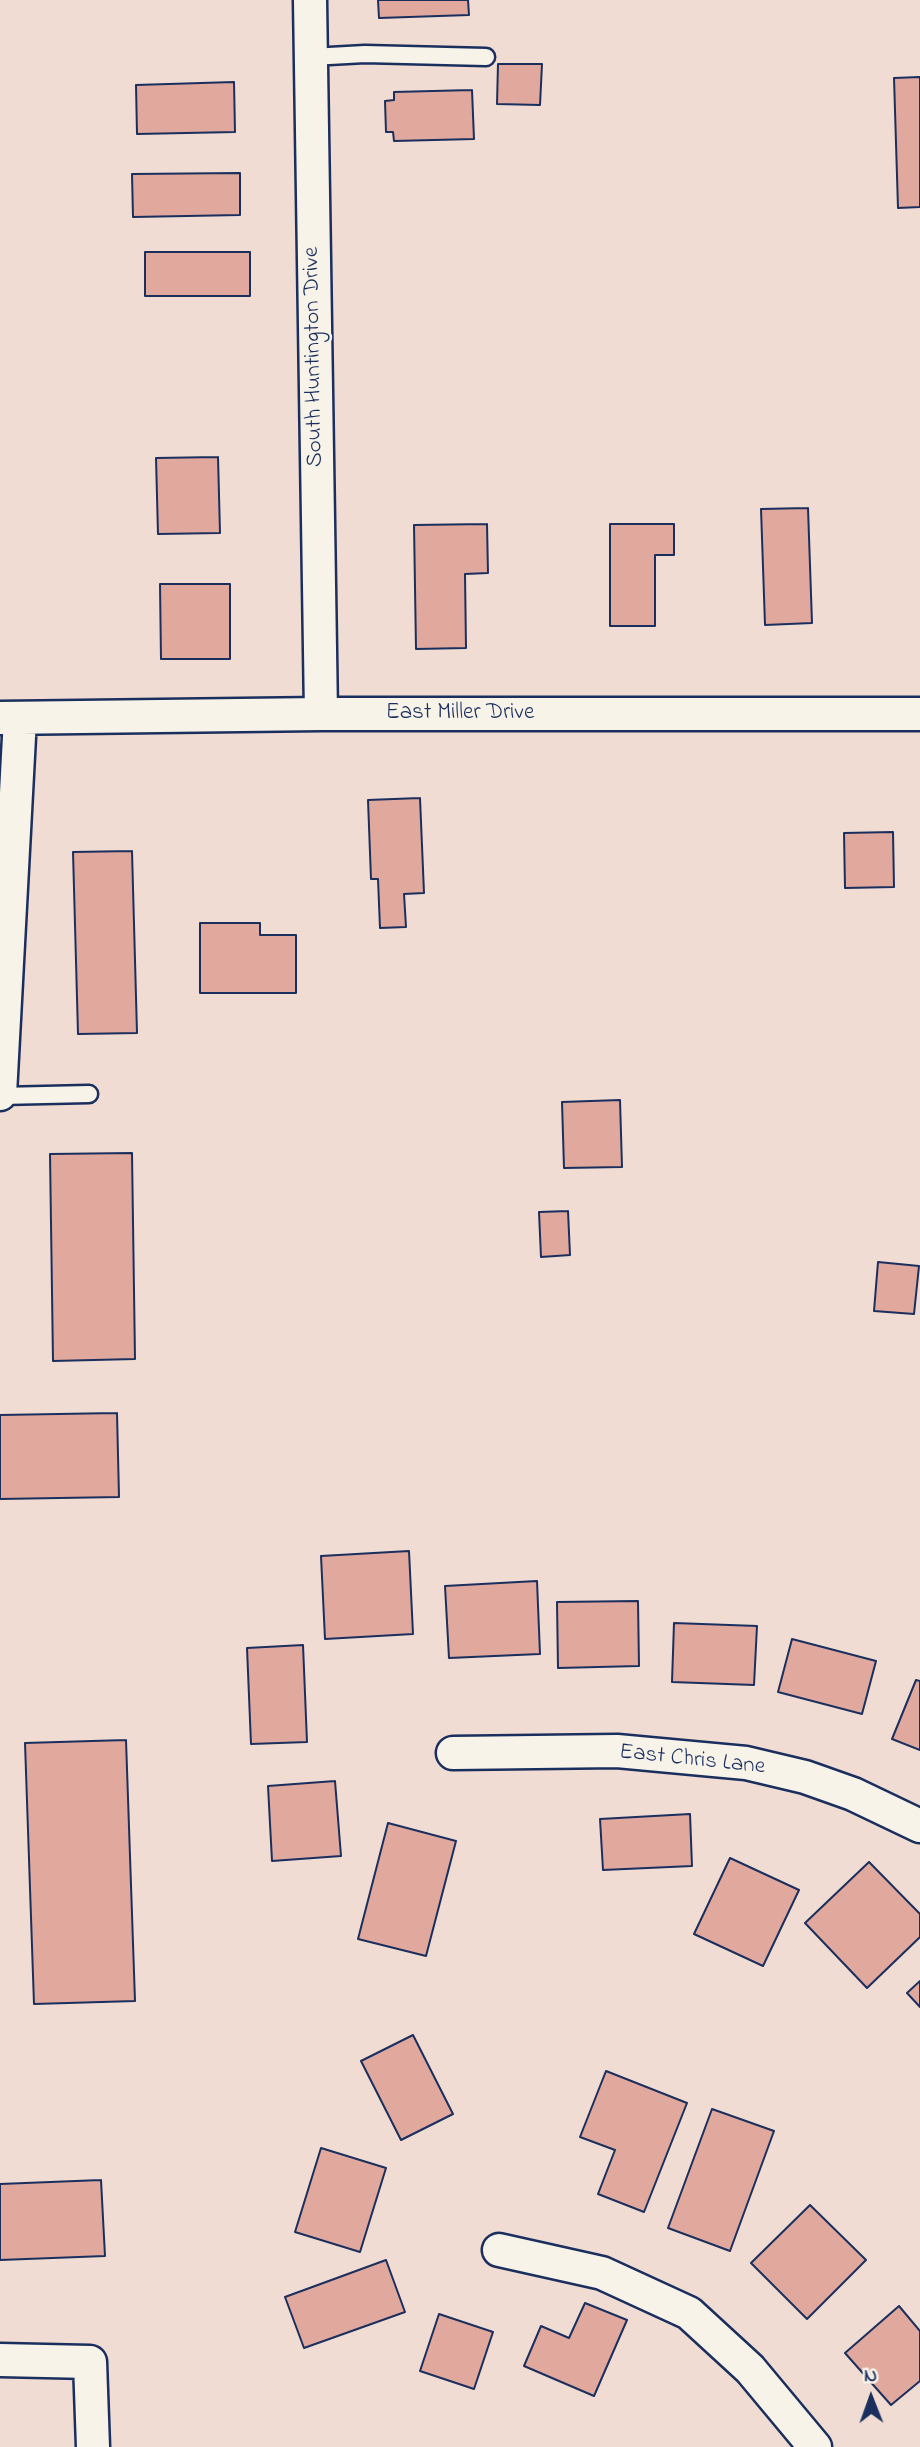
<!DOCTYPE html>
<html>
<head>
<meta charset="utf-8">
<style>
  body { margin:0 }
  #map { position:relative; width:920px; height:2447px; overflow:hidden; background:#f0dcd2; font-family:"Indie Flower",sans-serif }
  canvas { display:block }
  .north { position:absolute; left:836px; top:2363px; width:70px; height:70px; -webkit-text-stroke:5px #f7f3e8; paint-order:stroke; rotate:359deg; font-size:19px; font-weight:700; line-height:28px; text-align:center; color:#1b2f5e }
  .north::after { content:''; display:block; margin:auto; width:24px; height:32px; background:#1b2f5e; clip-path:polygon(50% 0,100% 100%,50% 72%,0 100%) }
</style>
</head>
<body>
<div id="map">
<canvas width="920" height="2447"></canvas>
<div class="north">N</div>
</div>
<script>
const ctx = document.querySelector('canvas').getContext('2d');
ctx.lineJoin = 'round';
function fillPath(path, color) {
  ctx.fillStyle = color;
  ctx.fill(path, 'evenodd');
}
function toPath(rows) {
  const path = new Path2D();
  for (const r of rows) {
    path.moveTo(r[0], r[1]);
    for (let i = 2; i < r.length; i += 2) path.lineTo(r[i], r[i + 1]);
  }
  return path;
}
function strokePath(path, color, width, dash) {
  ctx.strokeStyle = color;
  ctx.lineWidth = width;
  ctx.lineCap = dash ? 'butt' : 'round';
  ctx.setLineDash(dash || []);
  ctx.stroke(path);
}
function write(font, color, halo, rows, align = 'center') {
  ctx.font = font + ' "Indie Flower",sans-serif';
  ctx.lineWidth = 5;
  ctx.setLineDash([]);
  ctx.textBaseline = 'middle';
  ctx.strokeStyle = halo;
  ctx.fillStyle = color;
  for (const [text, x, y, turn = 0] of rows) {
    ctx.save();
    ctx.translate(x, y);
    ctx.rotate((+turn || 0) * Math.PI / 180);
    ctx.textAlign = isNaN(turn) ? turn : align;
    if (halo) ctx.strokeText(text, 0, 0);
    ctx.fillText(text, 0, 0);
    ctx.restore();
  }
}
const building = toPath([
  [378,0,468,0,469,15,379,18,378,0],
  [498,64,542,64,540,105,497,104,498,64],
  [920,77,920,207,898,208,894,78,920,77],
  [234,82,235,132,137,134,136,85,234,82],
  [472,90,474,139,394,141,393,132,386,132,385,101,394,100,394,92,472,90],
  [240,173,240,215,133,217,132,174,240,173],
  [145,252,250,252,250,296,145,296,145,252],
  [218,457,220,533,158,534,156,458,218,457],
  [808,508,812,623,765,625,761,509,808,508],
  [487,524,488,573,465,574,466,648,416,649,414,525,487,524],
  [610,524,674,524,674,555,655,555,655,626,610,626,610,524],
  [160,584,230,584,230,659,161,659,160,584],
  [420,798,424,893,404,894,406,927,380,928,378,879,371,879,368,800,420,798],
  [893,832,894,887,845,888,844,833,893,832],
  [132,851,137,1033,78,1034,73,852,132,851],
  [200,923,260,923,260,935,296,935,296,993,200,993,200,923],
  [620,1100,622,1167,564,1168,562,1102,620,1100],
  [132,1153,135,1359,53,1361,50,1154,132,1153],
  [568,1211,570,1255,541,1257,539,1212,568,1211],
  [878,1262,919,1266,914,1314,874,1311,878,1262],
  [117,1413,119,1497,0,1499,0,1415,117,1413],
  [409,1551,413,1634,325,1639,321,1556,409,1551],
  [537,1581,540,1654,449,1658,445,1586,537,1581],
  [638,1601,639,1666,558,1668,557,1602,638,1601],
  [674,1623,757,1626,754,1685,672,1682,674,1623],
  [792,1639,876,1661,862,1714,778,1692,792,1639],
  [303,1645,307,1742,251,1744,247,1648,303,1645],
  [916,1680,920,1681,920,1750,892,1739,916,1680],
  [126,1740,135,2001,34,2004,25,1743,126,1740],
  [335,1781,341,1856,272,1861,268,1786,335,1781],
  [690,1814,692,1866,603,1870,600,1819,690,1814],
  [388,1823,456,1841,426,1956,358,1939,388,1823],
  [730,1858,799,1890,763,1966,694,1934,730,1858],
  [869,1862,920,1914,920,1937,867,1988,805,1923,869,1862],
  [920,1981,920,2007,907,1993,920,1981],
  [413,2035,453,2114,401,2140,361,2061,413,2035],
  [606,2071,687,2103,644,2212,598,2194,615,2150,580,2137,606,2071],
  [712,2109,774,2131,730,2251,668,2228,712,2109],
  [321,2148,386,2168,360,2252,295,2232,321,2148],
  [101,2180,105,2256,0,2260,0,2184,101,2180],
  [810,2205,866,2260,807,2319,751,2263,810,2205],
  [386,2260,405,2312,304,2348,285,2297,386,2260],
  [585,2303,627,2320,594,2396,524,2366,541,2326,569,2338,585,2303],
  [899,2306,920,2331,920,2381,891,2405,845,2353,899,2306],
  [439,2314,493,2332,474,2389,420,2371,439,2314]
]);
fillPath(building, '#e1a89d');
strokePath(building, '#1b2f5e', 2);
const lane = toPath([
  [311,57,365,54,486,57],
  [0,1096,89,1094]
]);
const street = toPath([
  [310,0,321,714],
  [0,718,321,714,920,714],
  [0,1094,20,718],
  [453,1753,617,1751,746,1763,805,1777,853,1794,920,1826],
  [499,2250,602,2273,689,2313,750,2369,815,2447],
  [0,2360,90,2362,93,2447]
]);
strokePath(lane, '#1b2f5e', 21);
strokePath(street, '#1b2f5e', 37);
strokePath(lane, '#f7f3e8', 16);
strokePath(street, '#f7f3e8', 32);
write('23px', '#1b2f5e', '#f7f3e8', [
  ["South Huntington Drive",315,357,-91],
  ["East Miller Drive",460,714],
  ["East Chris Lane",692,1761,6]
]);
</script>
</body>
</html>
